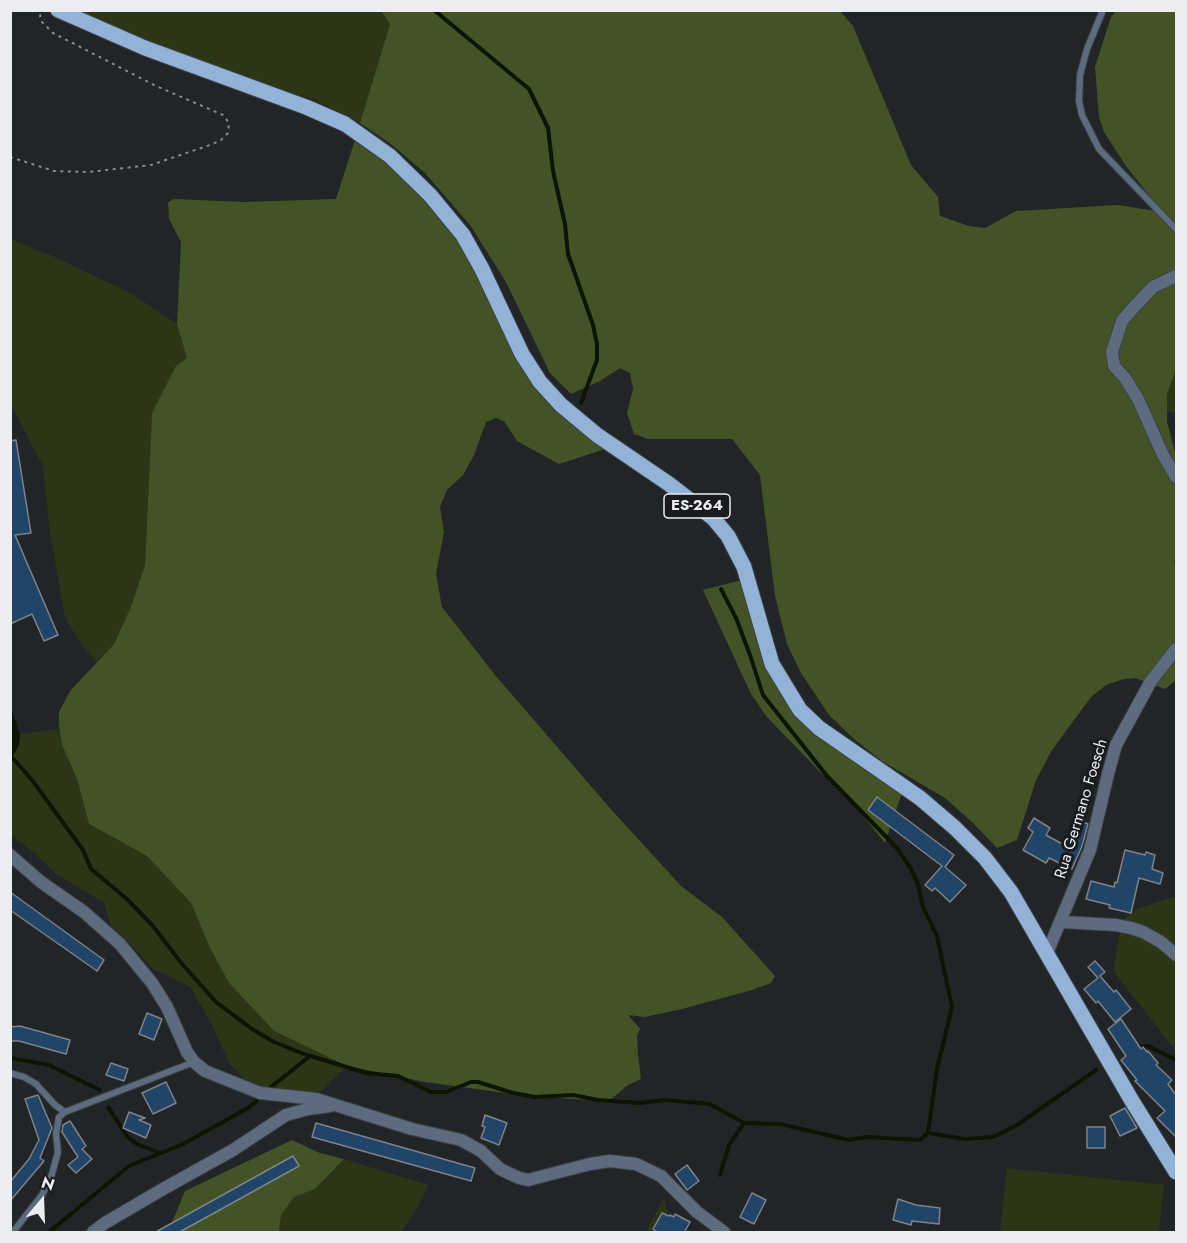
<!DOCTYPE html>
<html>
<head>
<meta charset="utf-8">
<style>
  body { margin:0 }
  #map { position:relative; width:1187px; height:1243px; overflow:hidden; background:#222528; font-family:Jost,sans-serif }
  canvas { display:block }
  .frame { position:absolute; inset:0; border:12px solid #ebedf0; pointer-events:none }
  .north { position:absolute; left:12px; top:1171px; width:60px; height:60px; -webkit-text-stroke:4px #191b1e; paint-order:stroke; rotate:19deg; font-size:16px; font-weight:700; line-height:24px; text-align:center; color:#ebedf0 }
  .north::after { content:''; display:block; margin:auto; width:21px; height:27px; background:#ebedf0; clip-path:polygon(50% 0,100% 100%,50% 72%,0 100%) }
</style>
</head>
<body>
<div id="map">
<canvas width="1187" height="1243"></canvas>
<div class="frame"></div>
<div class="north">N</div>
</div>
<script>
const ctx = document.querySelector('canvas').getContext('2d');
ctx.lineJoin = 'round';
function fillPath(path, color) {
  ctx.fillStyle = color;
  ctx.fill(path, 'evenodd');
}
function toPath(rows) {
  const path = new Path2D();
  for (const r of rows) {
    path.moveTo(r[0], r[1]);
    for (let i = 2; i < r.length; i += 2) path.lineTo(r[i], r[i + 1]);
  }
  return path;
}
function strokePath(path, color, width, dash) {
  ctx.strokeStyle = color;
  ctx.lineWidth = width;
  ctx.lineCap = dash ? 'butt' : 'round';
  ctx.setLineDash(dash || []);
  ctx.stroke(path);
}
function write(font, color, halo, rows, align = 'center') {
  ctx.font = font + ' Jost,sans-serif';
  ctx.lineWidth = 6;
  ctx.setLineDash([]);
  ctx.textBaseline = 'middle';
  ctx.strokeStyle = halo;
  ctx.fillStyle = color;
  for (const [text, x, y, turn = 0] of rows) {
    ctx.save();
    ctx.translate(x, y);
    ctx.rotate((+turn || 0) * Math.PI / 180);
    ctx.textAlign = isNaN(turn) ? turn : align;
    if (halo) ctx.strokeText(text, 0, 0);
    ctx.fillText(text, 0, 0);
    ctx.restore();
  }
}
fillPath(toPath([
  [381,10,390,24,360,123,315,100,273,86,232,78,72,11],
  [10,239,55,257,132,294,177,324,187,358,152,413,145,565,130,609,114,644,96,662,85,650,65,618,50,533,43,466,11,405],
  [1176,368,1176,413,1167,411,1167,395],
  [59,729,62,745,77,779,89,824,147,856,191,903,210,948,229,983,274,1031,347,1066,313,1099,266,1089,245,1080,229,1063,211,1023,190,987,152,968,129,942,111,926,104,903,55,873,35,854,11,834,10,759,19,745,20,734],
  [1176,896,1176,1051,1113,971,1122,921,1137,909],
  [344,1159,428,1185,417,1208,401,1232,279,1232,281,1215,294,1197,315,1189],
  [1007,1168,1164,1185,1159,1232,1000,1232],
  [664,1197,671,1232,646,1232]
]), '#2a3616');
fillPath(toPath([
  [381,11,840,11,853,26,911,165,938,197,940,216,969,226,985,228,1016,211,1118,205,1162,212,1126,166,1104,132,1099,117,1095,67,1111,17,1116,11,1176,11,1176,368,1167,395,1167,422,1176,456,1176,555,1174,562,1176,568,1176,680,1165,689,1135,678,1124,679,1106,685,1091,697,1052,750,1036,780,1017,840,997,848,972,822,945,798,882,761,854,739,829,715,801,673,787,644,775,596,760,475,732,439,648,439,634,434,627,413,633,389,630,373,620,368,600,381,571,394,550,373,506,282,470,225,425,173,391,144,360,123,390,24],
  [355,140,380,158,413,186,456,235,540,383,605,449,559,464,517,441,504,421,496,418,486,422,474,455,463,475,447,490,440,507,444,532,436,574,442,607,495,675,609,807,681,886,722,917,775,976,771,983,752,990,682,1009,645,1017,628,1015,640,1029,637,1036,638,1055,641,1079,628,1085,609,1101,528,1096,425,1082,347,1066,274,1031,229,983,210,948,191,903,147,856,89,824,77,779,62,745,59,726,59,712,70,691,114,644,130,609,145,565,152,413,176,366,187,358,177,324,181,242,169,219,168,202,174,199,244,202,336,199],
  [750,578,786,681,842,752,872,775,902,793,885,843,842,790,822,774,767,717,751,694,703,590],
  [292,1140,320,1153,344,1159,315,1189,294,1197,281,1215,279,1232,168,1232,185,1191]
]), '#425425');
fillPath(toPath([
  [11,707,20,734,19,745,11,759]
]), '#0c1500');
strokePath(toPath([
  [434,10,529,89,548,128,553,171,565,224,568,254,593,325,597,344,597,360,581,403],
  [10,755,32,780,83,850,91,869,128,900,153,926,182,964,216,1002,252,1029,274,1042,304,1054,366,1073,398,1076,431,1092,446,1092,471,1082,478,1082,513,1093,535,1097,573,1095,598,1100,639,1103,665,1100,710,1104,744,1123,780,1124,849,1140,866,1137,920,1140,928,1133,937,1069,952,1007,937,936,923,907,918,884,911,869,897,848,827,776,763,695,750,655,736,618,721,589],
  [1136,1047,1148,1046,1176,1060],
  [10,1058,49,1065,100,1090],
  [271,1087,310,1056],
  [108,1107,127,1136,135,1143,159,1153],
  [928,1133,965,1139,993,1137,1017,1125,1096,1070],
  [720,1175,729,1145,744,1123],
  [49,1232,129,1166,183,1144,248,1108,257,1101]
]), '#0c1500', 4);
const building = toPath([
  [16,440,31,533,15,535,58,635,44,641,32,614,10,624,10,441,16,440],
  [877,797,954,855,945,867,966,885,950,902,935,888,932,891,925,885,942,866,868,810,877,797],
  [1034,818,1050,828,1046,835,1064,845,1076,819,1088,824,1082,846,1072,869,1049,858,1046,863,1023,850,1033,832,1028,828,1034,818],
  [1125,850,1145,855,1146,852,1155,855,1152,869,1163,873,1160,884,1139,878,1131,913,1109,908,1110,905,1086,899,1091,881,1114,887,1115,882,1117,883,1125,850],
  [10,892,104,960,97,971,10,910,10,892],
  [1095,961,1105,972,1100,976,1114,992,1116,990,1131,1009,1115,1022,1098,1001,1096,1003,1084,989,1098,978,1088,967,1095,961],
  [147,1013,162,1019,154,1040,139,1034,147,1013],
  [1121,1019,1141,1049,1143,1047,1147,1052,1148,1051,1158,1063,1156,1065,1172,1080,1168,1084,1176,1095,1176,1137,1157,1118,1165,1111,1135,1081,1137,1080,1121,1060,1126,1056,1108,1029,1121,1019],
  [20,1026,70,1040,66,1054,19,1041,10,1041,10,1027,20,1026],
  [111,1063,128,1069,124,1081,106,1075,111,1063],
  [166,1082,176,1103,153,1114,142,1093,166,1082],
  [38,1095,52,1128,40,1158,44,1161,10,1201,10,1182,29,1159,39,1140,25,1099,38,1095],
  [1125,1108,1137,1128,1120,1136,1110,1116,1125,1108],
  [129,1112,145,1118,139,1120,151,1125,146,1138,123,1128,129,1112],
  [485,1115,507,1123,499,1145,481,1138,485,1127,482,1126,485,1115],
  [70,1121,86,1146,82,1149,92,1159,76,1173,68,1165,78,1157,62,1132,63,1125,70,1121],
  [316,1123,475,1168,471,1181,312,1137,316,1123],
  [1087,1127,1105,1127,1105,1148,1087,1148,1087,1127],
  [293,1156,299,1166,178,1233,154,1233,293,1156],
  [687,1165,699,1181,687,1190,675,1174,687,1165],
  [752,1193,766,1200,754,1224,740,1217,752,1193],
  [898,1199,916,1205,940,1208,939,1224,912,1221,911,1225,893,1220,898,1199],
  [662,1213,669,1216,670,1215,674,1217,675,1214,690,1222,684,1233,659,1233,653,1229,662,1213]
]);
fillPath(building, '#214469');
strokePath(building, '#7f8286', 1.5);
const lane = toPath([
  [1103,10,1087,49,1080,75,1079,101,1082,115,1099,149,1176,229],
  [10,1073,24,1077,36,1084,55,1105,65,1112],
  [13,1232,42,1195,52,1174,58,1152,56,1134,59,1117,65,1112,194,1062]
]);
const street = toPath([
  [1176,276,1153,287,1134,307,1122,321,1112,352,1114,366,1125,378,1138,399,1163,455,1176,477],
  [10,855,41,882,84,912,120,944,152,983,167,1007,187,1052,194,1062,205,1071,260,1093,316,1099,412,1129,461,1140,481,1151,500,1169,519,1178,528,1180,590,1164,610,1161,636,1164,661,1176,697,1212,724,1232],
  [1062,922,1116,925,1131,928,1143,932,1161,942,1176,955],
  [1047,953,1090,850,1108,774,1116,745,1151,681,1176,649],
  [93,1232,105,1223,163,1189,233,1150,286,1115,308,1109,330,1106]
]);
const primary = toPath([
  [58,10,145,48,306,107,345,124,390,156,430,195,463,235,482,269,522,354,540,382,561,405,597,435,669,484,713,518,728,536,744,567,772,664,800,710,819,728,920,798,955,828,985,858,1011,892,1132,1101,1176,1172]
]);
strokePath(lane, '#3e4144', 8);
strokePath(street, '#3e4144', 14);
strokePath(primary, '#3e4144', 17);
strokePath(toPath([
  [10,157,54,171,89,172,151,165,210,145,221,140,228,133,229,123,223,115,156,86,53,33,42,22,40,16,42,10]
]), '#898b8e', 2, [3, 4.5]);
strokePath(lane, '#5c6b7d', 6);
strokePath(street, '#5c6b7d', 12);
strokePath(primary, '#92b2d7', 15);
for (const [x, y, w] of [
  [697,506,66]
]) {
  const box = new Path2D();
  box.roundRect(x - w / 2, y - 12, w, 24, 4.5);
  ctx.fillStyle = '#191b1e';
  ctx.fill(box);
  strokePath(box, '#ebedf0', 1.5);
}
write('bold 15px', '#ebedf0', null, [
  ["ES-264",697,506]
]);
write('16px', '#ebedf0', '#191b1e', [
  ["Rua Germano Foesch",1082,809,-73]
]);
</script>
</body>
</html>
